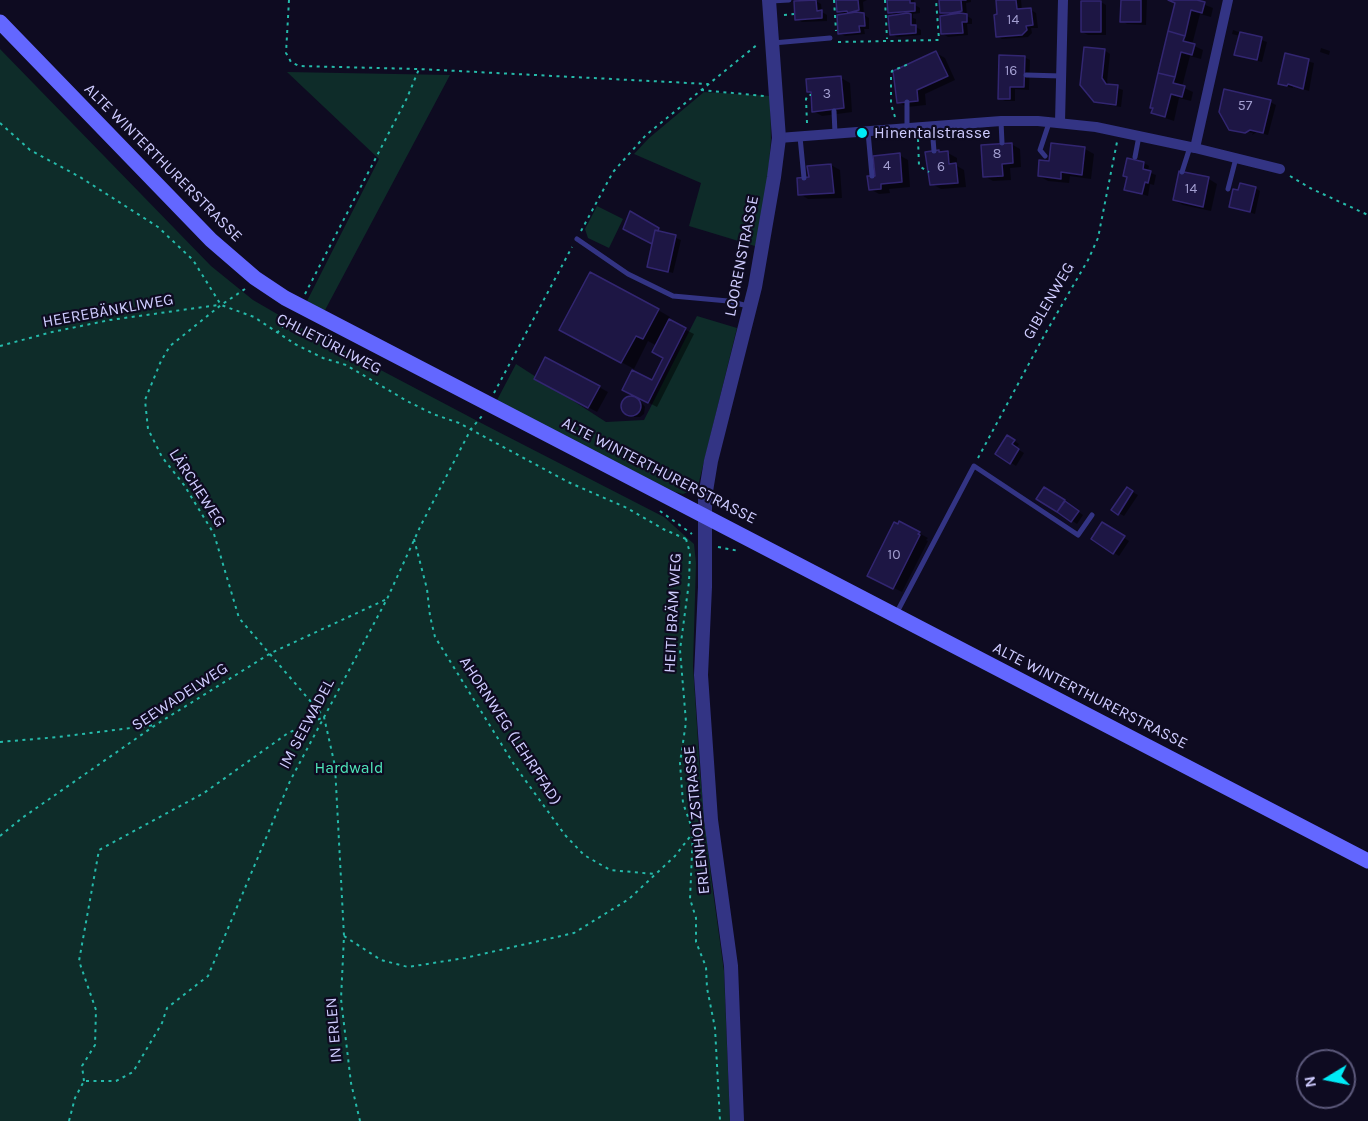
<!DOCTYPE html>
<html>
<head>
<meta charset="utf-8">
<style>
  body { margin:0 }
  #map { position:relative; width:1368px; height:1121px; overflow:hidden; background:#0e0b21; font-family:Karla,sans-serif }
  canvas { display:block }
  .north { position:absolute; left:1296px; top:1049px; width:60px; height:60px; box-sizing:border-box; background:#0e0b21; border:2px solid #5b587a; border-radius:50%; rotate:260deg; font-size:16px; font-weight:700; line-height:24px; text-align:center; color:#cfccff }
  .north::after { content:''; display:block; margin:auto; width:21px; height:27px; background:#00ebf7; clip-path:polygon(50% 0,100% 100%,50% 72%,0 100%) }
</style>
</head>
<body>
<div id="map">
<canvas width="1368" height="1121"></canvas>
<div class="north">N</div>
</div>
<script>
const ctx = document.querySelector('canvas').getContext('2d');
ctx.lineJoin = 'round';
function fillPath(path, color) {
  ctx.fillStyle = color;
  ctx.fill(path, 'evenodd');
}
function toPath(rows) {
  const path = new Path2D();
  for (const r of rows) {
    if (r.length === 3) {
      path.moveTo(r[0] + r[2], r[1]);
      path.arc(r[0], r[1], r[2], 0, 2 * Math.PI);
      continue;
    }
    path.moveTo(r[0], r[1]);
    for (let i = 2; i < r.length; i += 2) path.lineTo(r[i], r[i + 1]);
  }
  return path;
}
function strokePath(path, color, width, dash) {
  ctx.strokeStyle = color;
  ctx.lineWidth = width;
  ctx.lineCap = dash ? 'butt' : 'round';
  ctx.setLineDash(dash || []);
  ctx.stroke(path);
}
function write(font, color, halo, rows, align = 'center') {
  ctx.font = font + ' Karla,sans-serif';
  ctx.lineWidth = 4.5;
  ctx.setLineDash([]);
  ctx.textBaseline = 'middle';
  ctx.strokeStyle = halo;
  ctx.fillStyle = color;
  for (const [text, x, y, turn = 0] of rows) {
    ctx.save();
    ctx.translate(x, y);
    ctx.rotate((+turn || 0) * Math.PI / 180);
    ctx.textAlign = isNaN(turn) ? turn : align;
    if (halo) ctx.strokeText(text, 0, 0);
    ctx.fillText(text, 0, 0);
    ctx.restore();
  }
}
fillPath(toPath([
  [0,49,211,266,253,300,303,329,485,425,664,517,694,544,696,563,693,666,700,772,711,877,724,971,730,1121,0,1121],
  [287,72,450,75,324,312,307,301,379,159],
  [704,92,770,96,771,139,766,202,755,246,689,226,701,183,634,154,649,138],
  [597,206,623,219,609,248,588,238,585,229],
  [697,316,737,328,698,486,691,491,683,494,675,492,496,402,516,364,606,422,644,420]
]), '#0e2c29');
fillPath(toPath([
  [837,0,867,0,863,2,864,15,869,18,869,29,864,29,865,34,845,36,839,33,845,15,838,11],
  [889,0,914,0,915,5,920,8,920,13,913,14,913,18,916,19,916,27,921,30,921,35,897,37,891,34,898,17,890,12],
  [940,0,971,0,971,2,966,3,967,16,972,19,972,24,967,24,968,35,948,37,943,34,948,16,941,12],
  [997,0,1021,0,1022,11,1031,10,1036,13,1038,28,1031,28,1032,33,1028,37,1002,39,997,36,999,16],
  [1123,0,1147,0,1146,25,1127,24,1122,21],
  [1169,0,1192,0,1213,8,1211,17,1200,14,1192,45,1203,50,1201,59,1190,56,1182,87,1193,92,1191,101,1179,98,1174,121,1162,117,1153,113,1176,4],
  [816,1,821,4,822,12,827,15,827,21,802,22,797,19],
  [1101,2,1106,5,1106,35,1088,35,1082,32],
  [1233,30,1267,42,1262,62,1236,55,1240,36,1232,34],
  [1321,48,1330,51,1329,55,1320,52],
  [1104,50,1110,54,1107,82,1109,85,1123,90,1121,107,1101,104,1095,101],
  [936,53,945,58,955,80,925,94,926,105,907,107,898,102],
  [1286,55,1314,63,1309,91,1293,86,1293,88,1285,86,1280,83],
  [1024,57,1030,60,1029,90,1015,89,1015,101,1005,101,999,98],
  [841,78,850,83,852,112,822,116,813,111,812,93,809,91],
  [1270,102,1276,105,1268,135,1257,132,1252,135,1253,133,1232,129],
  [1011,144,1020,149,1021,167,1010,168,1011,180,993,181,984,176],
  [1052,145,1085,149,1094,154,1091,179,1070,176,1069,183,1048,181,1039,176,1050,163],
  [948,153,957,158,957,166,964,170,966,187,941,189,932,184],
  [899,155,908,160,910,187,889,189,890,193,879,194,870,189,876,177],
  [1128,159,1144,163,1149,166,1148,172,1156,175,1154,185,1150,184,1148,196,1126,189,1129,178],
  [831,165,840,170,842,198,808,199,800,194,810,178],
  [1180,173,1209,179,1217,184,1211,211,1183,205,1174,200],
  [1255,188,1260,191,1255,214,1230,207],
  [631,213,663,233,681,240,673,273,649,266,654,244],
  [658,310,670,317,668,321,694,334,657,407,632,394,653,382,665,358,657,346,648,341,634,369,573,336],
  [544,384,599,387,608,392,597,412],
  [628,399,636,399,642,403,645,407,644,414,640,417,635,417,629,414,623,407,624,402],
  [1008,437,1019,444,1016,448,1024,453,1016,466,997,454],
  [1127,489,1138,495,1124,516,1113,510],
  [1050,492,1083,515,1077,524,1038,498],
  [900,523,928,538,926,540,928,541,902,592,878,580],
  [1102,524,1129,541,1119,556,1093,539]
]), '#0007');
const building = toPath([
  [816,0,817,11,822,10,822,18,795,20,794,1,816,0],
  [836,0,858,0,859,10,848,13,847,11,837,12,836,0],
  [887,0,910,0,910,3,915,3,915,11,888,13,887,0],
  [939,0,966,0,961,0,962,11,951,13,940,13,939,0],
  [996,0,1016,0,1017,9,1031,8,1033,25,1026,26,1027,30,1022,35,996,37,994,15,997,14,996,0],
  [1121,0,1141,0,1141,22,1120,22,1121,0],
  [1168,0,1197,0,1205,2,1202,13,1191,10,1185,36,1168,31,1175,3,1168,0],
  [1081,1,1101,1,1101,32,1081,32,1081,1],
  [856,12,864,13,865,26,859,26,860,32,838,34,837,15,856,12],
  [908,13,911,14,911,25,916,25,916,33,890,35,888,16,908,13],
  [960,13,967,14,967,22,962,22,963,33,941,34,940,16,960,13],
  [1168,31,1185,36,1183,41,1195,44,1192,55,1181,52,1175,77,1158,73,1168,31],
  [1240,32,1262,37,1257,60,1234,55,1240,32],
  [1084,47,1105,49,1102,78,1106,84,1118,85,1116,105,1094,102,1080,85,1084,47],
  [936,51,948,76,917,90,918,101,897,103,893,71,936,51],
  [1285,53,1309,59,1303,89,1288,84,1287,86,1278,84,1285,53],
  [999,55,1025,56,1024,87,1010,87,1010,99,998,99,999,55],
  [1158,73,1175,77,1173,83,1185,86,1182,97,1171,94,1165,117,1151,113,1153,108,1150,108,1158,73],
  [841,76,844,108,812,112,811,92,807,92,806,79,841,76],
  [1224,89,1271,100,1263,133,1250,130,1245,133,1229,130,1219,112,1224,89],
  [1012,143,1013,163,1002,164,1003,176,983,177,981,145,1012,143],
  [1051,143,1085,147,1082,175,1061,172,1061,179,1038,176,1039,160,1049,161,1051,143],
  [939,150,939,152,948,151,949,164,956,163,958,183,930,185,925,152,939,150],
  [900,153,902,182,881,184,881,189,869,190,867,176,875,176,873,156,900,153],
  [1127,158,1144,162,1143,169,1151,171,1148,183,1145,182,1142,194,1124,190,1127,177,1123,176,1127,158],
  [831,164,834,193,798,195,797,178,809,177,807,166,831,164],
  [1179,171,1209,177,1203,207,1173,200,1179,171],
  [1240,183,1256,187,1250,212,1229,207,1233,189,1238,190,1240,183],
  [630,211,659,228,658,231,655,230,652,244,623,229,630,211],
  [655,230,676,235,668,272,647,267,655,230],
  [590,272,659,309,643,339,636,336,621,363,559,330,590,272],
  [669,319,686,328,648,403,622,390,632,370,652,380,663,358,652,352,669,319],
  [545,357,600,386,588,408,534,379,545,357],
  [631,406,10],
  [1007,435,1015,440,1012,444,1019,449,1010,464,995,454,1007,435],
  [1044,487,1065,500,1057,512,1036,499,1044,487],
  [1127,487,1133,491,1118,515,1111,510,1127,487],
  [1065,501,1079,511,1071,522,1057,512,1065,501],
  [899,521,920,532,918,534,920,535,893,589,867,576,894,522,898,524,899,521],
  [1102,522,1125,536,1113,554,1091,539,1102,522]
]);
fillPath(building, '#1d1644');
strokePath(building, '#322671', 1.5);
strokePath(toPath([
  [289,0,286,53,291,62,299,66,419,69,708,84],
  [834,0,836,31],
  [885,0,887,39],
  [784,15,794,14],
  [838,42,939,40,936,0],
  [701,90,764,96],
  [895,117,891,104,891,74,892,71,911,63],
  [0,123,30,150,80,177,158,227,193,260,221,305,254,317,295,344,323,358,346,365,407,401,433,414,459,423,568,482,627,508,663,529,686,539],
  [807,123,806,99,808,95,811,95],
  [918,139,919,166,929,172],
  [1290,176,1310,188,1368,215],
  [581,231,613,172,646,135,758,44],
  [245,289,221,305,170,346,161,361,145,400,148,429,162,457,184,485,214,534,239,618,324,717,335,766,344,936,341,999,351,1083,360,1121],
  [305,294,407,98,419,69],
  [277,333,291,317],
  [0,346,52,332,110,320,218,305],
  [494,393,572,247],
  [978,458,1045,334,1088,260,1098,238,1117,142],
  [660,511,692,534],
  [414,539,427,589,430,616,435,637,515,766,565,835,584,855,610,870,655,874],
  [686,539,690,553,689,582,680,650,686,722,680,763,683,803,693,831,690,899,696,918,696,942,706,967,707,988,715,1028,720,1121],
  [718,547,739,551],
  [0,742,58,737,155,725],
  [0,836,22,818,157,724,271,653,387,599],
  [344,936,381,960,408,967,465,958,574,933,629,899,675,856,699,825],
  [84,1081,82,1066,95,1045,96,1010,79,961,99,850,204,793,288,733,324,717],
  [69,1121,75,1098,84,1081,116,1081,133,1072,162,1023,167,1008,208,976,290,781,387,599,421,525,471,429,482,416]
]), '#25baaa', 2, [3, 4.5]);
strokePath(toPath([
  [771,1,789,0],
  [773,43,830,38],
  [1026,75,1061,76],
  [907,102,907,129],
  [834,111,835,133],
  [1001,121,1002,143],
  [932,127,934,151],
  [868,132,872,176],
  [800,137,804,178],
  [1045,156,1040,150,1049,123],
  [1135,157,1139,136],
  [1182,172,1190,147],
  [1228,189,1236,158],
  [577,239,628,274,673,296,728,301,748,306],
  [896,614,974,466,1078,535,1092,515]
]), '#333484', 5);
strokePath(toPath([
  [1060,122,1063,0],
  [779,138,1001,121,1038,121,1096,127,1195,148,1280,169],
  [1195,148,1228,0]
]), '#333484', 10);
strokePath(toPath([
  [737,1121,731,966,711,820,701,675,705,587,705,497,711,461,755,287,774,177,779,138,769,0]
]), '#333484', 14);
strokePath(toPath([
  [0,22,211,240,255,278,285,298,1368,861]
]), '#6367ff', 15);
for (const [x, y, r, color] of [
  [862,133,6,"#00ebf7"]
]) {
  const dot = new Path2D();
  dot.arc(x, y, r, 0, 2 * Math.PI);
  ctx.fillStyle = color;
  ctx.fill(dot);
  strokePath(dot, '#0e0b21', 2);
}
write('14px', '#a29ed0', null, [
  ["14",1013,20],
  ["16",1011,71],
  ["3",827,94],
  ["57",1245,106],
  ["8",997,154],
  ["4",887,166],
  ["6",941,167],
  ["14",1191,189],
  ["10",894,555]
]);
write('16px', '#cfccff', '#0e0b21', [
  ["Hinentalstrasse",874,133]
], 'left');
write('16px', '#cfccff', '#0e0b21', [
  ["ALTE WINTERTHURERSTRASSE",163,163,45],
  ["LOORENSTRASSE",742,256,-79],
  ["GIBLENWEG",1049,301,-60],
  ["HEEREBÄNKLIWEG",108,311,-10],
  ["CHLIETÜRLIWEG",329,344,27],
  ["ALTE WINTERTHURERSTRASSE",659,471,27],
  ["LÄRCHEWEG",197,488,57],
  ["HEITI BRÄM WEG",673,613,-87],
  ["ALTE WINTERTHURERSTRASSE",1090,696,27],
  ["SEEWADELWEG",180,697,-33],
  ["IM SEEWADEL",307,724,-62],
  ["AHORNWEG (LEHRPFAD)",510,731,57],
  ["ERLENHOLZSTRASSE",697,820,-96],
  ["IN ERLEN",334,1030,-95]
]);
write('16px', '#4fe7ba', '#0e0b21', [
  ["Hardwald",349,768]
]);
</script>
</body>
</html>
